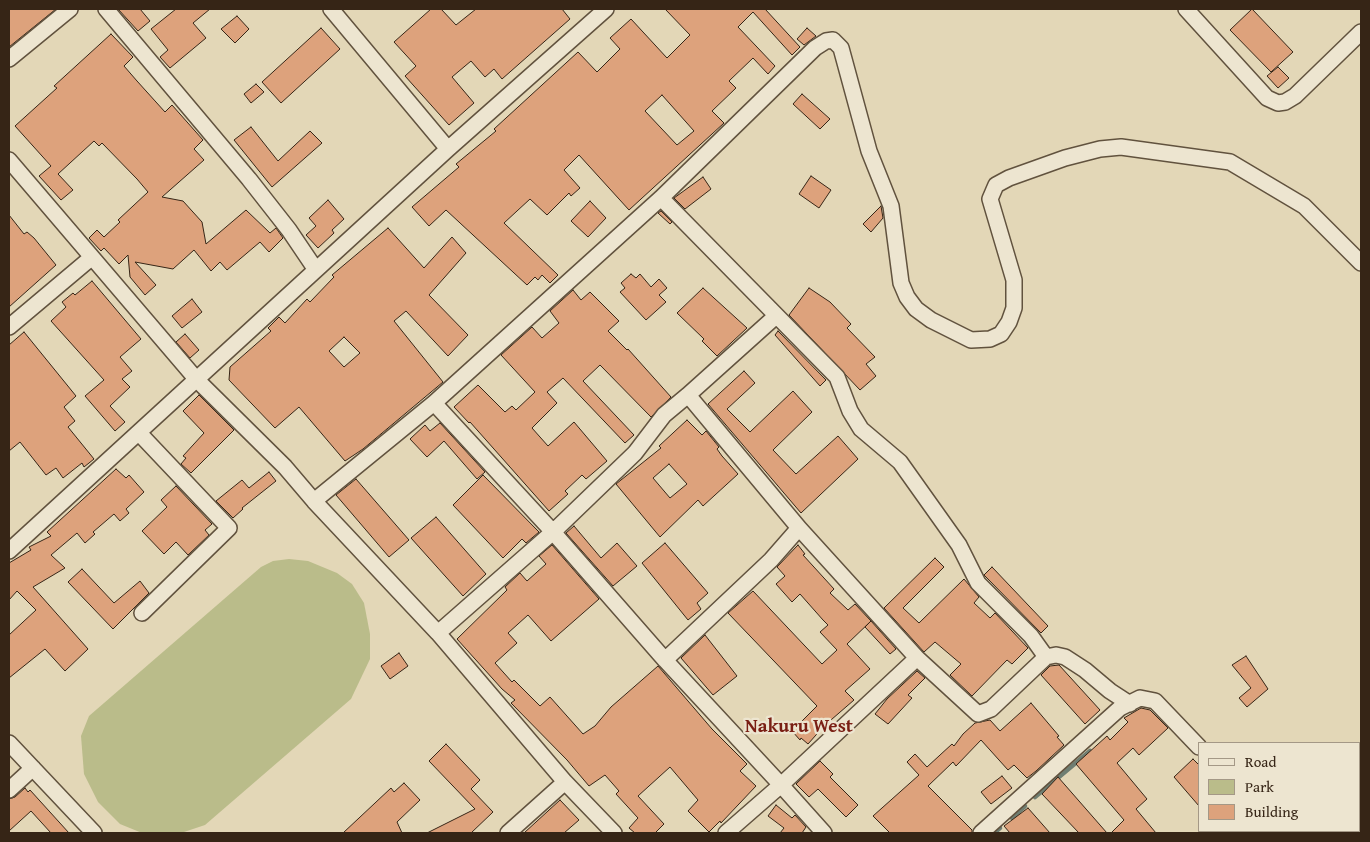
<!DOCTYPE html>
<html>
<head>
<meta charset="utf-8">
<style>
  body { margin:0 }
  #map { position:relative; width:1370px; height:842px; overflow:hidden; background:#e3d7b7; font-family:"Gentium Book Plus",serif }
  canvas { display:block }
  .frame { position:absolute; inset:0; border:10px solid #362516; pointer-events:none }
  .legend { position:absolute; left:1198px; top:742px; width:162px; height:90px; box-sizing:border-box; background:#ede5d0; border:1px solid #a49886; margin:0; padding:6px 9px; list-style:none; font-size:15px; color:#362516 }
  .legend li { display:flex; align-items:center; gap:10px; height:25px }
  .legend b { width:25px; border:1px solid #a49886 }
</style>
</head>
<body>
<div id="map">
<canvas width="1370" height="842"></canvas>
<div class="frame"></div>
<ul class="legend">
<li><b style="height:6px;background:#ede5d0"></b>Road</li>
<li><b style="height:14px;background:#babc8a"></b>Park</li>
<li><b style="height:14px;background:#dda27c"></b>Building</li>
</ul>
</div>
<script>
const ctx = document.querySelector('canvas').getContext('2d');
ctx.lineJoin = 'round';
function fillPath(path, color) {
  ctx.fillStyle = color;
  ctx.fill(path, 'evenodd');
}
function toPath(rows) {
  const path = new Path2D();
  for (const r of rows) {
    path.moveTo(r[0], r[1]);
    for (let i = 2; i < r.length; i += 2) path.lineTo(r[i], r[i + 1]);
  }
  return path;
}
function strokePath(path, color, width, dash) {
  ctx.strokeStyle = color;
  ctx.lineWidth = width;
  ctx.lineCap = dash ? 'butt' : 'round';
  ctx.setLineDash(dash || []);
  ctx.stroke(path);
}
function write(font, color, halo, rows, align = 'center') {
  ctx.font = font + ' "Gentium Book Plus",serif';
  ctx.lineWidth = 4.5;
  ctx.setLineDash([]);
  ctx.textBaseline = 'middle';
  ctx.strokeStyle = halo;
  ctx.fillStyle = color;
  for (const [text, x, y, turn = 0] of rows) {
    ctx.save();
    ctx.translate(x, y);
    ctx.rotate((+turn || 0) * Math.PI / 180);
    ctx.textAlign = isNaN(turn) ? turn : align;
    if (halo) ctx.strokeText(text, 0, 0);
    ctx.fillText(text, 0, 0);
    ctx.restore();
  }
}
fillPath(toPath([
  [289,559,308,561,337,573,352,584,364,603,370,634,370,659,351,699,205,825,181,833,142,833,120,824,98,802,84,774,81,736,89,716,261,567,273,561]
]), '#babc8a');
strokePath(toPath([
  [1035,797,1090,751],
  [1012,818,1025,806],
  [994,833,1000,828]
]), '#6f7e72', 4.5);
const building = toPath([
  [9,9,56,9,9,47,9,9],
  [118,9,140,9,150,21,138,31,118,9],
  [176,9,210,9,193,23,206,38,170,68,160,57,168,50,151,29,176,9],
  [431,9,441,9,456,25,476,9,562,9,570,19,502,79,494,69,485,77,471,61,452,77,474,103,449,125,405,76,416,66,394,42,431,9],
  [665,9,765,9,800,47,792,55,753,12,738,27,775,66,768,74,753,58,729,81,736,88,712,111,724,123,629,210,579,155,564,170,580,188,571,196,569,193,547,215,530,199,504,223,558,275,550,283,542,275,538,280,535,277,527,285,446,210,429,226,412,207,459,167,456,164,496,131,494,129,578,52,597,72,620,49,610,38,631,19,667,58,690,35,665,9],
  [662,95,694,131,677,145,645,111,662,95],
  [1252,9,1293,52,1271,72,1230,30,1252,9],
  [237,16,249,29,235,43,221,29,237,16],
  [321,28,340,49,281,103,262,82,321,28],
  [807,28,816,36,804,45,797,39,807,28],
  [111,34,133,57,124,66,137,81,165,112,172,105,203,140,194,149,204,160,162,197,183,201,202,222,206,244,246,210,270,233,276,228,283,238,269,252,260,242,227,270,220,262,211,271,194,250,173,269,135,262,156,285,145,295,130,277,128,255,119,264,104,248,101,251,89,238,97,230,104,237,120,222,118,220,148,192,137,179,102,143,99,146,94,141,58,174,73,190,61,200,39,176,51,166,15,126,57,88,54,86,111,34],
  [1278,67,1289,78,1278,88,1267,76,1278,67],
  [256,84,264,92,251,103,244,94,256,84],
  [802,94,830,119,820,129,793,104,802,94],
  [251,127,278,161,310,131,322,143,272,187,234,140,251,127],
  [811,176,831,190,819,208,799,194,811,176],
  [703,177,711,189,685,209,674,198,703,177],
  [328,200,344,219,332,230,334,233,318,248,306,235,316,226,309,218,328,200],
  [590,201,606,218,588,237,571,221,590,201],
  [881,206,883,218,871,232,863,224,881,206],
  [661,211,672,222,670,224,658,213,661,211],
  [9,215,24,234,27,232,34,238,56,265,9,307,9,215],
  [388,228,424,268,452,237,466,253,429,295,468,335,448,356,406,311,394,321,443,382,363,449,345,461,299,407,275,428,229,380,230,367,271,331,268,328,279,317,285,323,307,299,310,302,334,277,332,275,388,228],
  [344,337,360,353,344,367,329,351,344,337],
  [631,274,636,278,640,274,651,287,659,279,667,288,659,295,666,302,646,320,620,292,625,288,621,283,631,274],
  [92,281,141,339,120,357,132,371,122,379,130,387,110,406,125,422,115,431,85,396,104,380,51,321,66,307,62,302,73,293,75,295,92,281],
  [703,288,747,328,717,356,702,341,704,339,677,313,703,288],
  [809,288,830,302,851,324,847,328,875,357,866,364,876,376,860,390,789,315,809,288],
  [573,290,581,300,590,292,619,321,608,331,627,350,628,349,671,397,651,417,600,365,583,381,634,435,625,443,563,378,547,392,557,403,532,428,548,446,574,422,607,461,586,479,582,475,565,491,568,494,549,511,470,422,469,423,454,407,478,385,505,412,512,406,516,410,535,392,501,355,532,327,542,338,559,323,550,311,573,290],
  [192,299,202,312,182,328,172,316,192,299],
  [778,331,826,380,820,386,775,335,778,331],
  [24,332,76,396,64,407,75,421,68,427,94,459,84,467,82,463,63,478,56,468,46,475,20,442,9,451,9,345,24,332],
  [185,334,199,350,190,358,176,342,185,334],
  [744,371,755,383,727,409,750,432,793,391,812,412,773,450,796,474,838,436,858,459,801,513,708,404,744,371],
  [199,395,234,430,191,473,181,464,186,458,183,456,204,433,183,411,199,395],
  [687,420,702,435,706,431,719,447,717,449,722,456,738,474,703,506,698,500,660,537,616,484,661,448,659,446,687,420],
  [669,464,687,484,670,498,653,478,669,464],
  [440,423,485,472,477,479,444,441,427,457,410,439,425,425,430,431,440,423],
  [116,469,126,478,129,475,144,492,126,509,129,513,120,521,114,514,93,532,95,534,85,543,77,533,51,555,65,568,33,587,88,649,65,671,45,649,9,678,9,635,36,610,17,591,9,600,9,563,31,550,29,547,51,536,47,532,116,469],
  [269,472,276,481,242,508,243,509,233,518,216,501,242,480,249,488,269,472],
  [483,475,539,532,526,543,522,539,503,558,453,505,483,475],
  [356,479,409,540,389,557,336,495,356,479],
  [176,486,212,524,205,530,209,535,188,555,176,542,164,554,142,531,167,507,161,500,176,486],
  [436,517,486,574,463,596,411,538,436,517],
  [574,526,601,558,617,543,637,566,613,586,566,533,574,526],
  [665,543,708,593,697,603,701,609,688,620,642,563,665,543],
  [552,545,599,599,551,641,528,615,508,633,517,643,495,663,512,682,514,680,540,706,550,697,583,734,595,726,611,707,658,666,712,729,747,764,740,771,756,786,721,823,720,821,709,832,688,811,698,800,670,767,638,796,664,824,655,833,635,833,629,828,638,818,616,794,619,791,605,775,589,786,567,760,511,703,515,700,502,689,457,639,507,590,505,587,520,573,527,581,546,564,539,556,552,545],
  [798,545,805,554,803,555,834,589,830,593,848,610,855,604,871,621,847,644,870,669,845,691,854,700,824,726,808,744,801,738,800,740,792,731,817,706,728,613,753,591,822,664,837,650,820,632,828,625,823,620,800,594,792,602,776,584,785,576,777,567,798,545],
  [935,558,944,567,903,608,919,623,964,579,979,597,974,603,990,618,995,613,1028,648,1012,664,1007,660,972,696,950,675,961,664,935,642,924,652,884,608,935,558],
  [992,567,1048,626,1041,633,986,577,984,575,992,567],
  [82,569,114,603,140,581,149,593,113,629,68,582,82,569],
  [871,621,896,649,890,654,865,627,871,621],
  [705,635,737,676,713,695,681,658,705,635],
  [399,653,408,666,390,679,381,666,399,653],
  [1246,656,1268,689,1247,707,1239,698,1251,688,1232,665,1246,656],
  [1059,665,1100,710,1085,724,1041,675,1050,666,1059,665],
  [917,671,925,678,908,695,912,698,888,724,875,714,887,699,917,671],
  [1031,703,1059,736,1057,737,1064,745,1036,771,1027,778,1014,765,1008,770,981,740,956,766,953,762,928,786,972,830,972,833,890,833,873,816,919,775,907,762,915,754,927,767,952,744,954,746,963,734,975,723,990,720,1000,731,1031,703],
  [1141,708,1150,710,1168,728,1139,755,1133,748,1117,763,1147,799,1136,809,1156,833,1111,833,1124,820,1076,764,1107,736,1110,740,1128,722,1124,718,1141,708],
  [446,744,480,780,471,789,493,812,471,833,427,833,475,809,429,761,446,744],
  [1193,759,1199,765,1199,806,1174,777,1193,759],
  [820,761,833,774,830,777,858,805,846,817,818,789,809,797,796,784,820,761],
  [1002,776,1012,788,991,804,981,792,1002,776],
  [1058,777,1107,833,1079,833,1042,794,1058,777],
  [404,783,420,800,397,822,402,833,343,833,391,788,394,792,404,783],
  [25,788,28,792,30,790,69,833,51,833,31,811,9,831,9,799,15,797,25,788],
  [560,800,579,820,564,833,524,833,560,800],
  [776,805,792,818,795,815,806,827,802,833,780,833,784,828,768,816,776,805],
  [1028,808,1050,833,1010,833,1004,826,1028,808]
]);
fillPath(building, '#dda27c');
strokePath(building, '#362516', 1);
const street = toPath([
  [106,9,249,179,289,230,316,270],
  [331,9,448,149],
  [1186,9,1267,98,1278,103,1285,102,1295,96,1361,32],
  [9,59,70,9],
  [9,160,197,380,285,467,314,501,438,633,565,782,614,833],
  [661,198,837,377,850,411,861,429,900,462,959,545,978,583,1031,636,1046,657],
  [9,327,91,258],
  [688,395,776,316],
  [434,403,661,198,815,48,826,41,833,40,841,48,869,151,891,206,901,283,907,297,916,309,931,320,971,340,990,339,1001,334,1009,322,1014,308,1014,280,990,199,996,185,1009,178,1065,158,1100,149,1121,147,1230,162,1304,206,1361,263],
  [139,433,229,528,142,613],
  [314,501,434,403,553,532,665,660,781,785,917,658,978,714,991,709,1046,657,1056,655,1065,657,1085,670,1110,691,1130,704],
  [799,528,917,658],
  [9,551,448,149,606,9],
  [438,633,553,532,635,453,664,415,688,395,799,528,771,560,665,660],
  [9,743,94,833],
  [9,790,33,768],
  [1275,831,1277,833],
  [508,833,565,782],
  [726,833,781,785,824,833],
  [981,833,1120,708,1140,698,1155,701,1199,747],
  [1239,833,1242,831]
]);
strokePath(street, '#61523e', 18);
strokePath(street, '#ede5d0', 15);
write('bold 19px', '#7a1f14', '#ede5d0', [
  ["Nakuru West",799,727]
]);
</script>
</body>
</html>
